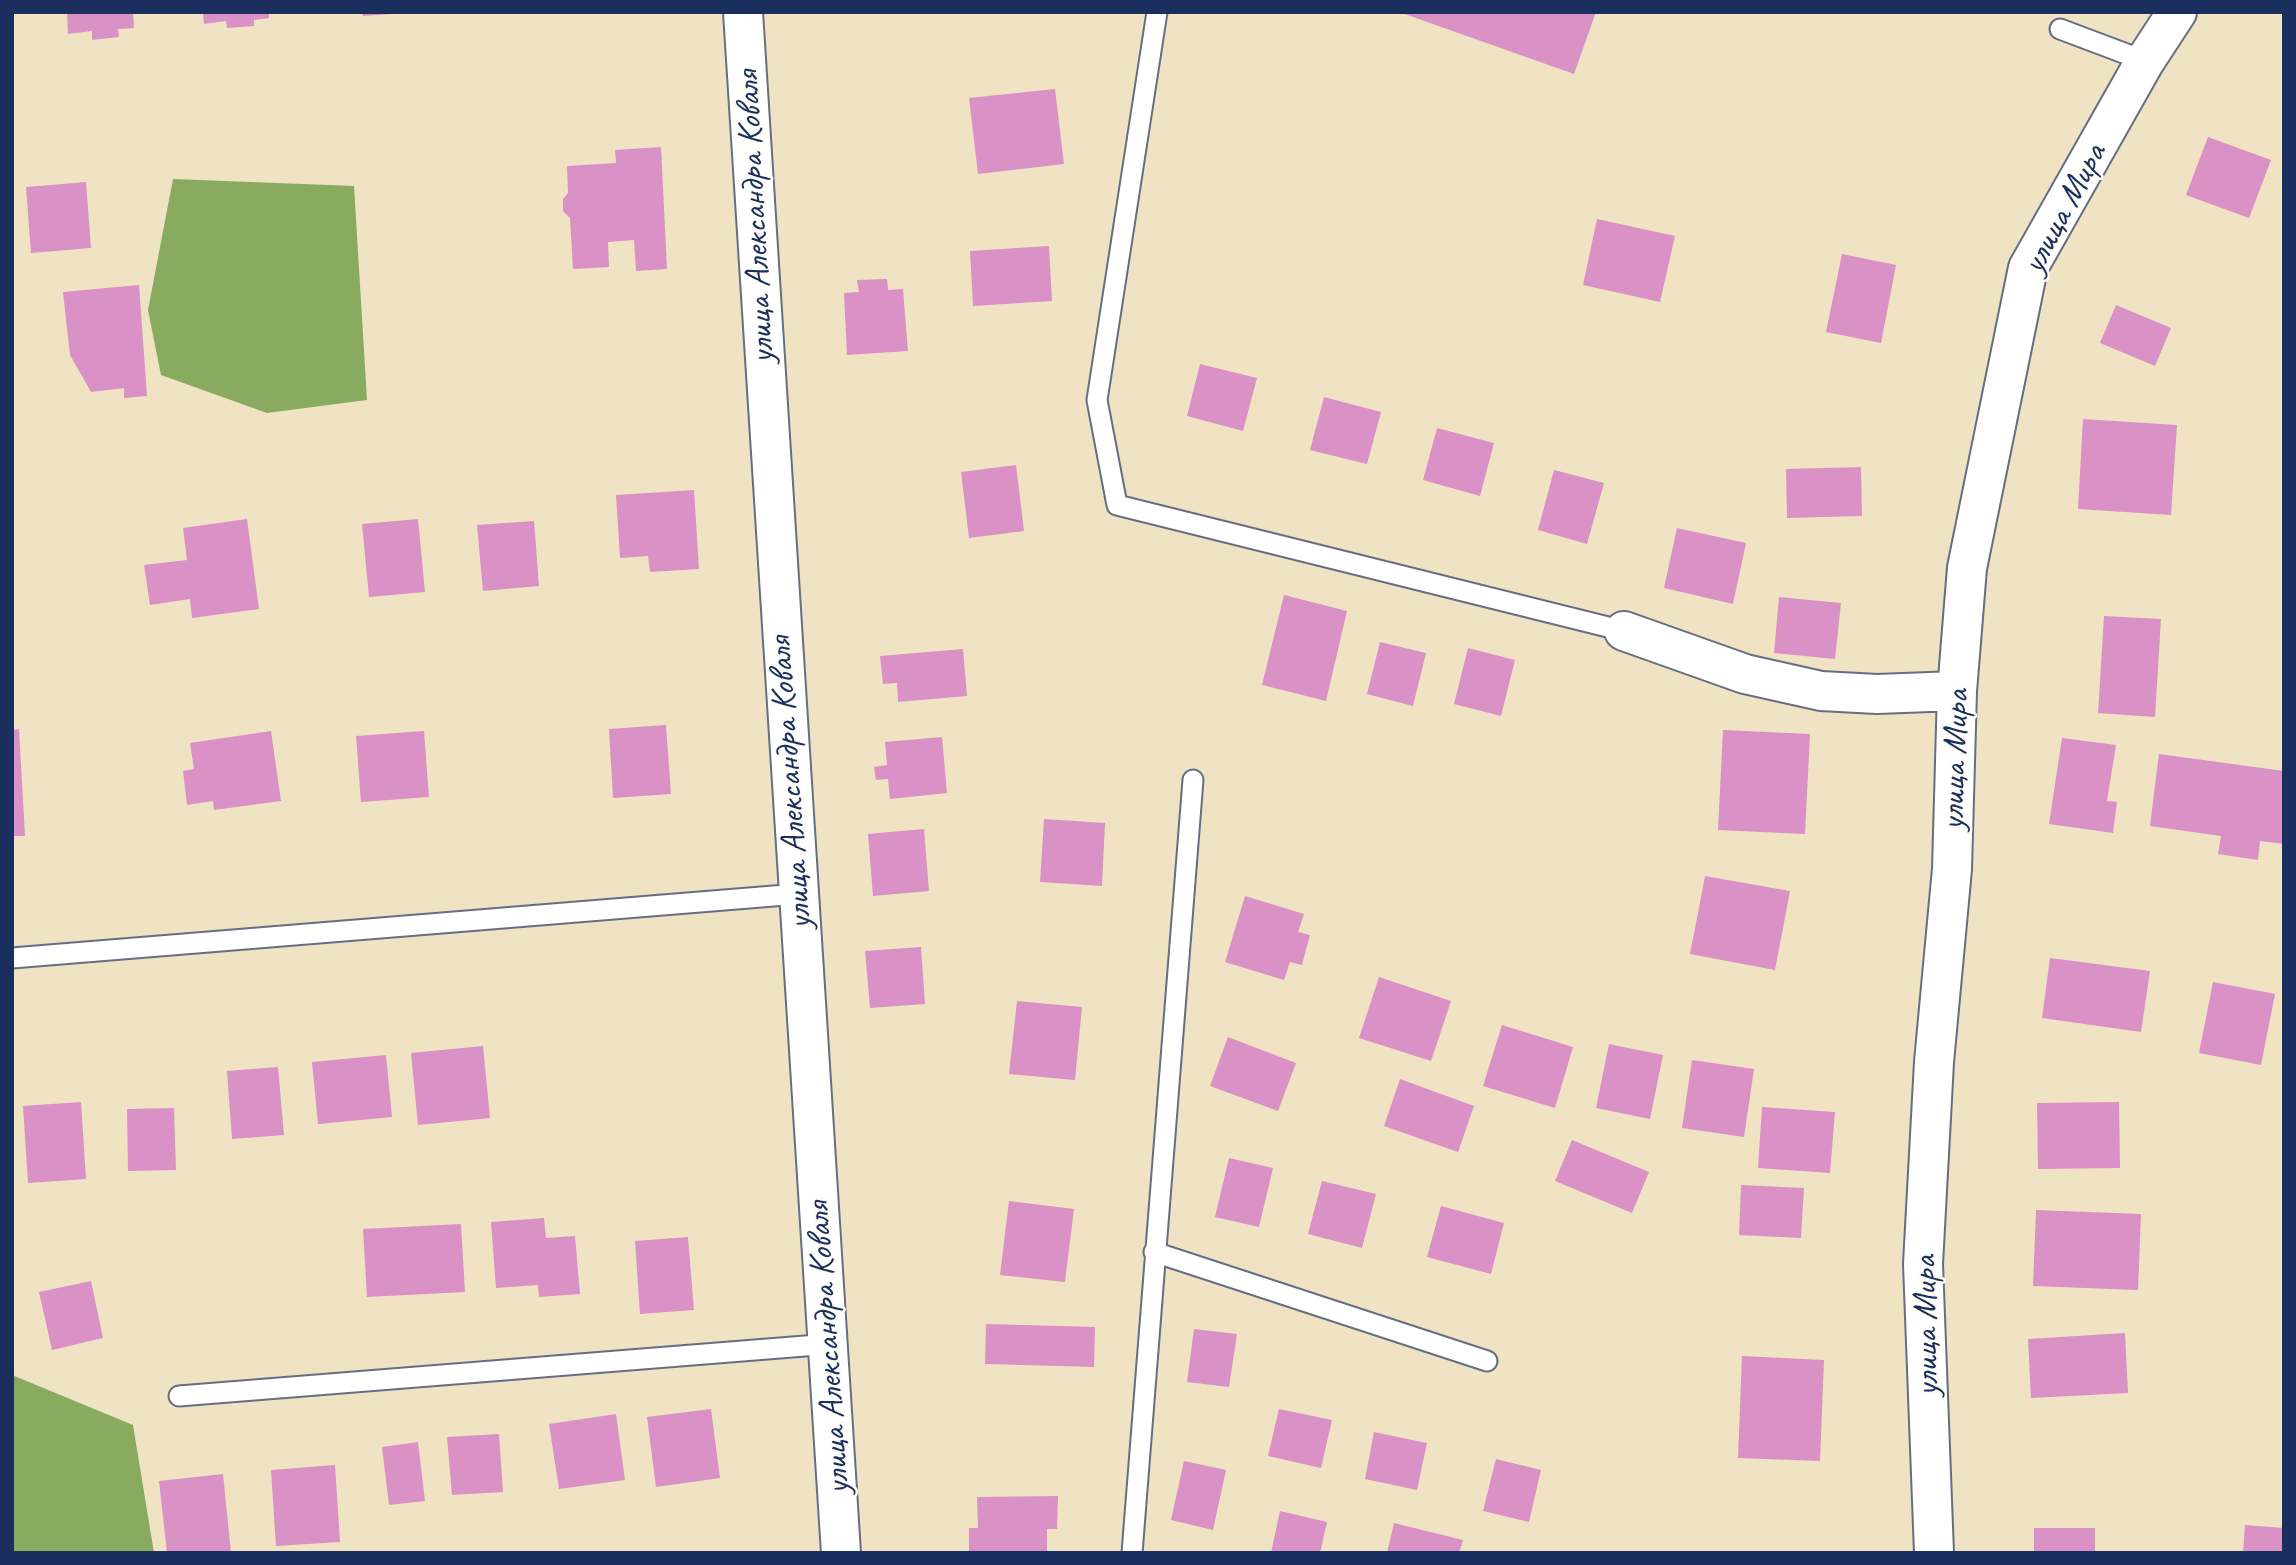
<!DOCTYPE html>
<html>
<head>
<meta charset="utf-8">
<style>
  body { margin:0 }
  #map { position:relative; width:2296px; height:1565px; overflow:hidden; background:#efe3c4; font-family:Caveat,sans-serif }
  canvas { display:block }
  .frame { position:absolute; inset:0; border:14px solid #1b2f5e; pointer-events:none }
</style>
</head>
<body>
<div id="map">
<canvas width="2296" height="1565"></canvas>
<div class="frame"></div>
</div>
<script>
const ctx = document.querySelector('canvas').getContext('2d');
ctx.lineJoin = 'round';
function fillPath(path, color) {
  ctx.fillStyle = color;
  ctx.fill(path, 'evenodd');
}
function toPath(rows) {
  const path = new Path2D();
  for (const r of rows) {
    path.moveTo(r[0], r[1]);
    for (let i = 2; i < r.length; i += 2) path.lineTo(r[i], r[i + 1]);
  }
  return path;
}
function strokePath(path, color, width, dash) {
  ctx.strokeStyle = color;
  ctx.lineWidth = width;
  ctx.lineCap = dash ? 'butt' : 'round';
  ctx.setLineDash(dash || []);
  ctx.stroke(path);
}
function write(font, color, halo, rows, align = 'center') {
  ctx.font = font + ' Caveat,sans-serif';
  ctx.lineWidth = 5;
  ctx.setLineDash([]);
  ctx.textBaseline = 'middle';
  ctx.strokeStyle = halo;
  ctx.fillStyle = color;
  for (const [text, x, y, turn = 0] of rows) {
    ctx.save();
    ctx.translate(x, y);
    ctx.rotate((+turn || 0) * Math.PI / 180);
    ctx.textAlign = isNaN(turn) ? turn : align;
    if (halo) ctx.strokeText(text, 0, 0);
    ctx.fillText(text, 0, 0);
    ctx.restore();
  }
}
fillPath(toPath([
  [173,179,354,186,367,400,267,413,161,375,148,310],
  [12,1375,133,1425,154,1553,12,1553]
]), '#88ab60');
fillPath(toPath([
  [67,12,133,12,134,28,118,29,119,37,92,40,92,31,68,34],
  [203,12,269,12,269,18,254,20,254,26,227,28,226,21,204,24],
  [362,12,390,12,390,14,363,16],
  [1399,12,1596,12,1574,74],
  [1055,89,1064,164,978,174,969,98],
  [2208,137,2271,160,2249,218,2186,195],
  [661,147,667,269,636,271,634,240,608,242,609,267,573,269,570,218,563,211,563,199,568,193,567,166,616,163,615,150],
  [86,182,91,248,31,253,26,187],
  [1597,219,1675,236,1660,302,1583,285],
  [1049,246,1052,301,973,306,970,251],
  [1842,254,1896,265,1881,343,1826,332],
  [887,279,888,290,903,289,908,351,847,355,844,293,859,292,857,280],
  [139,285,147,396,124,398,124,388,91,392,70,355,63,292],
  [2116,305,2171,328,2155,366,2100,343],
  [1200,364,1257,378,1243,431,1187,416],
  [1324,397,1381,412,1367,464,1310,450],
  [2083,419,2177,425,2171,515,2078,509],
  [1437,428,1494,443,1480,496,1423,480],
  [1016,465,1024,531,969,538,961,472],
  [1861,467,1862,516,1787,518,1786,469],
  [1554,470,1604,483,1587,544,1538,530],
  [694,490,699,569,650,572,648,556,620,558,616,495],
  [247,519,259,609,192,618,190,599,150,605,144,565,187,560,183,528],
  [418,519,425,592,369,597,362,524],
  [534,521,539,586,483,591,477,525],
  [1677,528,1746,543,1733,604,1664,588],
  [1284,595,1347,611,1326,701,1262,685],
  [1779,597,1841,603,1835,659,1774,653],
  [2104,616,2161,619,2155,717,2098,713],
  [1380,642,1426,653,1413,706,1367,694],
  [1468,648,1515,660,1501,716,1454,704],
  [963,649,967,696,898,702,897,683,883,684,880,656],
  [666,725,671,794,613,798,609,729],
  [19,729,25,836,12,836,12,730],
  [1723,730,1810,734,1805,834,1718,830],
  [271,731,281,801,214,810,213,801,187,805,183,771,194,769,190,743],
  [424,731,429,797,361,802,356,736],
  [942,737,947,793,890,799,888,779,876,780,874,767,887,765,885,742],
  [2062,738,2116,745,2107,801,2117,802,2113,833,2049,824],
  [2159,754,2284,771,2284,844,2260,841,2258,860,2218,854,2221,836,2150,826],
  [1044,819,1105,823,1102,886,1040,882],
  [924,829,929,891,873,896,868,834],
  [1705,876,1790,891,1775,970,1690,954],
  [1245,896,1304,914,1298,932,1310,935,1302,965,1290,962,1284,980,1225,962],
  [921,947,925,1004,870,1008,865,951],
  [2050,958,2150,971,2141,1032,2042,1018],
  [1379,977,1451,1001,1431,1061,1359,1038],
  [2213,982,2275,994,2261,1065,2199,1053],
  [1017,1001,1082,1007,1075,1080,1009,1074],
  [1502,1025,1573,1047,1555,1108,1483,1086],
  [1228,1037,1296,1063,1278,1111,1210,1086],
  [1609,1044,1663,1055,1650,1119,1596,1108],
  [483,1046,490,1118,418,1125,411,1053],
  [386,1055,392,1117,318,1124,312,1062],
  [1692,1060,1754,1069,1744,1137,1682,1128],
  [278,1067,284,1135,232,1139,227,1071],
  [1400,1079,1474,1106,1458,1152,1384,1126],
  [81,1102,86,1179,28,1183,23,1106],
  [2119,1102,2120,1168,2038,1169,2037,1103],
  [1762,1107,1835,1112,1830,1173,1758,1168],
  [174,1108,176,1170,128,1171,127,1109],
  [1572,1140,1649,1172,1632,1213,1555,1181],
  [1229,1158,1273,1168,1259,1227,1215,1217],
  [1322,1181,1376,1194,1362,1248,1308,1234],
  [1741,1185,1804,1188,1801,1238,1739,1235],
  [1009,1201,1074,1209,1065,1282,1000,1275],
  [1441,1206,1504,1223,1491,1274,1427,1257],
  [2036,1210,2141,1214,2138,1290,2033,1286],
  [544,1218,546,1238,575,1236,580,1294,539,1297,538,1285,496,1288,491,1222],
  [461,1224,465,1292,367,1297,363,1229],
  [688,1237,694,1310,640,1314,635,1241],
  [91,1281,103,1338,52,1350,39,1292],
  [986,1324,1095,1327,1094,1367,985,1364],
  [1194,1329,1237,1334,1229,1387,1187,1382],
  [2125,1333,2128,1393,2031,1398,2028,1339],
  [1742,1356,1824,1360,1820,1461,1738,1458],
  [711,1409,720,1478,656,1487,647,1417],
  [1279,1409,1332,1420,1321,1468,1268,1456],
  [616,1414,625,1480,559,1489,549,1424],
  [1374,1432,1427,1443,1417,1490,1365,1479],
  [499,1434,503,1492,452,1495,447,1437],
  [418,1442,425,1501,389,1505,382,1447],
  [1496,1459,1541,1470,1529,1522,1483,1511],
  [1184,1461,1226,1470,1213,1530,1171,1520],
  [335,1465,340,1542,276,1546,271,1470],
  [223,1474,231,1553,167,1553,159,1481],
  [1058,1496,1057,1529,1047,1529,1047,1553,969,1553,969,1528,978,1528,977,1497],
  [1280,1511,1327,1522,1320,1553,1271,1553],
  [1394,1523,1463,1540,1459,1553,1387,1553],
  [2245,1525,2284,1528,2284,1553,2243,1553],
  [2034,1528,2095,1528,2095,1553,2034,1553]
]), '#da91c5');
const lane = toPath([
  [1157,12,1097,400,1117,505,1624,631],
  [2060,29,2145,61],
  [12,958,798,894],
  [1154,1252,1487,1361],
  [179,1396,830,1344],
  [1132,1553,1193,780]
]);
const street = toPath([
  [743,12,841,1553],
  [1624,631,1745,674,1821,691,1877,694,1957,691],
  [1934,1553,1923,1264,1934,1062,1952,869,1957,691,1967,568,2028,268,2145,61,2177,12]
]);
strokePath(lane, '#656e82', 23);
strokePath(street, '#656e82', 42);
strokePath(lane, '#fff', 19);
strokePath(street, '#fff', 38);
write('35px', '#1b2f5e', '#fdfcf7', [
  ["улица Мира",2065,209,-62],
  ["улица Александра Коваля",756,217,-93],
  ["улица Мира",1956,760,-88],
  ["улица Александра Коваля",791,783,-94],
  ["улица Мира",1927,1326,-91],
  ["улица Александра Коваля",829,1348,-94]
]);
</script>
</body>
</html>
